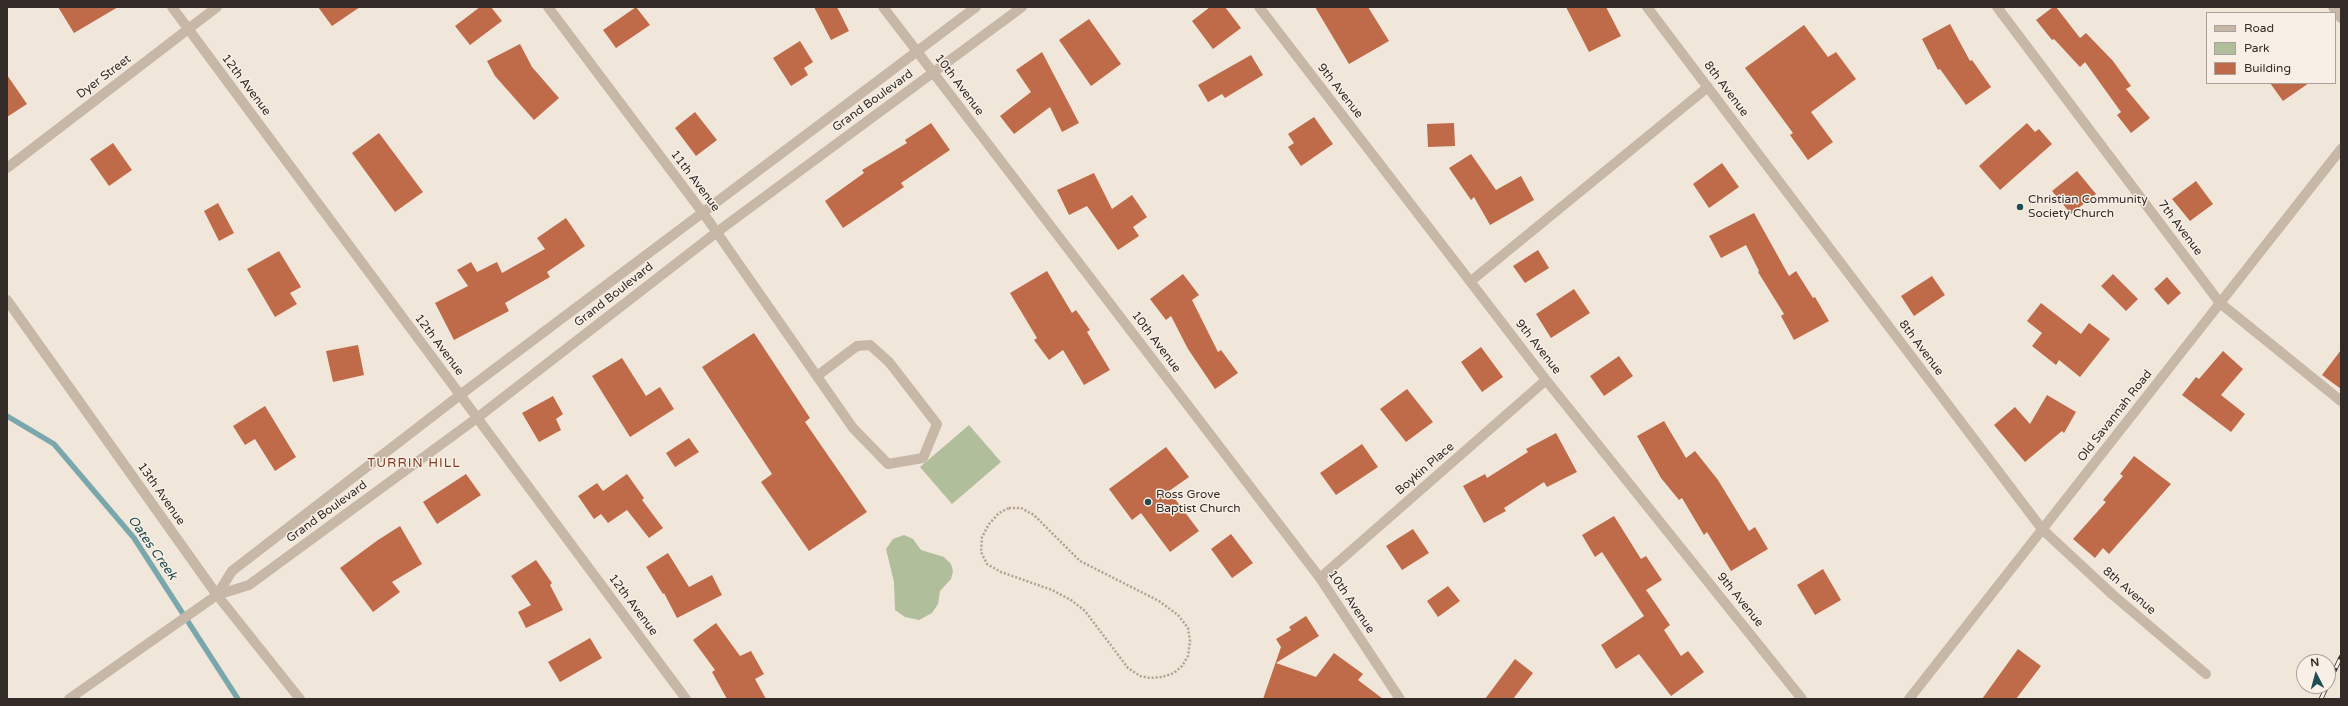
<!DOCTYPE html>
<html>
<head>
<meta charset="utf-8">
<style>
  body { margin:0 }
  #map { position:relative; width:2348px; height:706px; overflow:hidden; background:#f0e6da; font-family:"Varela Round",sans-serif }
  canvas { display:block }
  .frame { position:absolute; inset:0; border:8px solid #332b27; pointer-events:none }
  .legend { position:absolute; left:2206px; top:12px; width:130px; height:72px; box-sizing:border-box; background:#f8f0e6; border:1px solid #a9a19a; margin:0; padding:5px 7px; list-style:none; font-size:12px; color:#332b27 }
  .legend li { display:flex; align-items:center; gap:8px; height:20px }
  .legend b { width:20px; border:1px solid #a9a19a }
  .north { position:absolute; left:2296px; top:654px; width:40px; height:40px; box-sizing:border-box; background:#f8f0e6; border:1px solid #a9a19a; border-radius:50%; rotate:354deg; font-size:11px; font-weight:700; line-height:16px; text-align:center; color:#332b27 }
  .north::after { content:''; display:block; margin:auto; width:14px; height:18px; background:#1f4d52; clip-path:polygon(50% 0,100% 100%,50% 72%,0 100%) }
</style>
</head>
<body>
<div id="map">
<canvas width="2348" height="706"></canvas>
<div class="frame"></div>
<ul class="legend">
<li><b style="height:5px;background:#c7b7a7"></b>Road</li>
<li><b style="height:11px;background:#b0be9b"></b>Park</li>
<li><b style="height:11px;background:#bf6b49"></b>Building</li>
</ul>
<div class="north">N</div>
</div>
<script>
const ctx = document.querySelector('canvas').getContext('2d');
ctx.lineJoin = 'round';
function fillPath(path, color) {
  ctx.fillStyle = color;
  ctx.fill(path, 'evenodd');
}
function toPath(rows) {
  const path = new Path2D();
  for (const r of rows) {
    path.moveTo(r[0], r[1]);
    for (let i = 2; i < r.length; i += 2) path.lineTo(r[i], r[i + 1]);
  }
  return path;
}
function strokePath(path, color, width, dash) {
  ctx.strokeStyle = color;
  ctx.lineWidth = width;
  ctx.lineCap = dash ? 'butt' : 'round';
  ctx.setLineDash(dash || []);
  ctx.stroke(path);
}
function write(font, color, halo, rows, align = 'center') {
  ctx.font = font + ' "Varela Round",sans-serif';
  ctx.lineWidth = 3;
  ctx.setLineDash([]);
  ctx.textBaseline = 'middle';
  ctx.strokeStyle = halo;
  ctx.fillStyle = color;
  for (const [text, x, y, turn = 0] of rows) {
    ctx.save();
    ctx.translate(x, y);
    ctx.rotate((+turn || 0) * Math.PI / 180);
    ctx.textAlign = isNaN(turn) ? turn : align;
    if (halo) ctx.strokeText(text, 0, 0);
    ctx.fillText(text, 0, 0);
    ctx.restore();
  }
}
fillPath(toPath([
  [969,425,1001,462,952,504,920,467],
  [904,535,913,539,921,550,944,557,951,564,953,571,951,579,940,591,938,604,932,613,919,620,905,617,895,610,894,582,886,549,893,539]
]), '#b0be9b');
strokePath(toPath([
  [7,416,54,444,134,538,238,699]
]), '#7aa7ab', 5.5);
fillPath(toPath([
  [58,7,118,7,74,33],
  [318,7,360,7,332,26],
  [480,7,491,7,502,21,470,45,455,26],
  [636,7,650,25,616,48,603,30],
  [814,7,837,7,849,31,831,40],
  [1210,7,1225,7,1241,28,1213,49,1192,21],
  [1315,7,1368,7,1389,41,1349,64],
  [1566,7,1606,7,1621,36,1589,52],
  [2053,7,2056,7,2080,38,2086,33,2113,61,2131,86,2126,89,2150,118,2131,133,2117,115,2121,112,2085,62,2080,67,2054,39,2052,40,2036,20],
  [1089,19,1121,64,1091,86,1059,40],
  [1950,24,1970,61,1972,60,1991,87,1966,105,1940,69,1938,70,1922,39],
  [1804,25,1828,57,1836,52,1856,79,1811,112,1833,142,1808,160,1790,135,1793,133,1745,68],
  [800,41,813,62,804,68,808,75,791,86,773,58],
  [520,44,532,67,559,98,534,120,495,76,487,61],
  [1042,52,1079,123,1062,132,1050,107,1014,134,1000,116,1031,92,1016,70],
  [1251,55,1263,75,1225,98,1222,94,1208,102,1198,85],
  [7,75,27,104,7,117],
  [2270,83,2309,83,2283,101],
  [695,112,717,140,696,156,675,128],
  [1314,117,1333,144,1301,166,1288,147,1294,143,1288,134],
  [931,123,950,150,901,183,904,187,843,228,825,201,864,173,862,170,907,143,905,140],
  [1454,123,1455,146,1428,147,1427,124],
  [2027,123,2035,132,2039,129,2052,144,2000,190,1979,166],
  [379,133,423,192,395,212,352,153],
  [113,143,132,170,109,186,90,159],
  [1471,154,1496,190,1521,176,1534,200,1490,225,1474,197,1471,200,1449,168],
  [1722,163,1739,187,1709,208,1693,184],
  [2077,171,2096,194,2071,214,2052,191],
  [1094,173,1112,209,1132,195,1147,217,1133,227,1139,236,1118,250,1087,206,1069,215,1057,190],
  [2196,181,2213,204,2190,221,2172,199],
  [218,203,234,233,219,241,204,211],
  [1754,213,1789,276,1796,271,1813,298,1815,297,1829,321,1794,340,1781,316,1784,314,1758,272,1759,271,1746,245,1721,258,1709,236],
  [566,218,585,246,547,272,550,277,505,303,509,311,454,340,435,303,468,286,457,270,471,262,477,272,497,262,502,273,545,249,537,238],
  [1538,250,1549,268,1525,283,1513,266],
  [279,251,301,287,290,293,297,304,275,317,247,269],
  [1047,271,1072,313,1076,310,1090,330,1087,332,1110,370,1084,385,1063,350,1049,360,1034,340,1037,338,1010,293],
  [1183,274,1199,295,1192,300,1218,352,1221,350,1238,373,1215,389,1188,349,1171,316,1166,320,1150,299],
  [2113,274,2138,299,2126,311,2101,286],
  [1932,276,1945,295,1914,316,1901,296],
  [2167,277,2181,293,2168,305,2154,289],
  [1574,289,1590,313,1551,338,1536,314],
  [2041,303,2081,334,2089,323,2110,339,2080,377,2059,360,2056,365,2032,346,2042,333,2027,321],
  [754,333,810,418,805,422,867,512,809,551,761,482,772,474,702,367],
  [358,345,364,375,333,382,326,351],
  [1481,347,1503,377,1482,392,1461,362],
  [2341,350,2341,389,2322,375],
  [2223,351,2243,369,2221,395,2245,414,2231,432,2182,395,2196,377,2199,379],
  [1619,356,1633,376,1604,396,1590,376],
  [622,358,646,396,660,387,674,409,630,437,592,376],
  [1407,389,1433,422,1406,442,1380,409],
  [2047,395,2076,412,2064,433,2062,431,2025,462,1994,425,2015,407,2030,424],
  [553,396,563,414,556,419,561,430,539,442,522,413],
  [265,406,296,457,275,471,255,439,245,445,233,426],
  [1664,421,1686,458,1695,451,1718,480,1749,531,1755,527,1768,549,1731,571,1707,532,1704,535,1682,498,1679,500,1661,478,1637,436],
  [1556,433,1577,472,1547,487,1544,482,1504,508,1506,511,1484,523,1463,486,1485,474,1487,478,1528,452,1526,449],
  [689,438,699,452,675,467,666,453],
  [1362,444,1378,467,1336,495,1320,473],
  [1166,447,1189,477,1169,491,1199,531,1170,552,1141,513,1132,520,1109,489],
  [2134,456,2171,484,2109,554,2103,548,2095,558,2073,539,2106,502,2103,500,2123,476,2120,474],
  [466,474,481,495,437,524,423,502],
  [627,474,644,498,642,500,663,528,649,538,627,510,608,523,601,514,594,519,578,496,597,483,603,491],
  [1614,516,1641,559,1646,556,1662,580,1646,590,1670,625,1664,630,1681,656,1688,651,1704,672,1671,696,1639,654,1616,669,1601,645,1644,616,1602,552,1595,557,1582,535],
  [400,526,422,564,392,582,400,592,373,612,340,568,378,540],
  [1413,529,1429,553,1402,570,1386,546],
  [1231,534,1253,563,1232,578,1211,549],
  [668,553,689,587,712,575,722,595,677,618,664,593,663,594,646,567],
  [536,560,552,583,550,585,563,610,526,628,518,612,531,605,511,576],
  [1823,569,1841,600,1815,615,1797,585],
  [1448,586,1460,601,1438,617,1427,601],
  [1306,616,1319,636,1276,663,1316,677,1334,653,1363,674,1358,680,1383,699,1263,699,1281,647,1276,639,1291,630,1289,627],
  [716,623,740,656,751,651,764,674,755,679,766,699,727,699,712,672,715,670,693,640],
  [590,638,602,658,560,682,548,662],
  [2018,649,2041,666,2016,699,1982,699],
  [1515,659,1533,673,1513,699,1485,699]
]), '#bf6b49');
strokePath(toPath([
  [1009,508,1021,508,1034,515,1080,561,1159,601,1178,615,1188,628,1190,641,1188,656,1182,666,1174,673,1162,677,1150,678,1140,676,1128,668,1085,611,1071,600,1052,590,1001,572,987,564,981,552,982,537,989,524,999,513,1009,508]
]), '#b2a191', 2.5, [2, 2]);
strokePath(toPath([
  [172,7,686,699],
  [548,7,706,217,853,428,888,464,923,458,937,424,889,362,870,345,857,346,817,376],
  [883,7,1320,578,1400,699],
  [1259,7,1546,380,1802,699],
  [1647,7,2042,529,2113,595,2206,674],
  [1997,7,2220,303,2341,401],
  [2333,7,2341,18],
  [7,168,217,7],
  [1471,281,1708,87],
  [7,300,217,595,300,699],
  [1320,578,1546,380],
  [217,595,232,571,460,395,976,7],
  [69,699,217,595,249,585,477,418,717,232,1022,7],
  [1909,699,2341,149]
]), '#c7b7a7', 10);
const rail = toPath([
  [2328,684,2341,657],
  [2321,699,2327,686]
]);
strokePath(rail, '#332b27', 4.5);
strokePath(rail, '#f8f0e6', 3, [9]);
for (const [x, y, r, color] of [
  [2020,207,4,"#1f4d52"],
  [1148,502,4,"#1f4d52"]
]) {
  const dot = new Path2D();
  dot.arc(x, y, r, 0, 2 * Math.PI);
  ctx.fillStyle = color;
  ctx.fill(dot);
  strokePath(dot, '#f8f0e6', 1.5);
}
write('12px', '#332b27', '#f8f0e6', [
  ["Dyer Street",104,77,-37],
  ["12th Avenue",246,85,53],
  ["10th Avenue",959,85,53],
  ["8th Avenue",1726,89,53],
  ["9th Avenue",1340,91,52],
  ["Grand Boulevard",873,101,-36],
  ["11th Avenue",695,181,53],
  ["7th Avenue",2180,228,53],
  ["Grand Boulevard",614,295,-38],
  ["10th Avenue",1156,342,53],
  ["12th Avenue",439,345,53],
  ["9th Avenue",1538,347,52],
  ["8th Avenue",1921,348,53],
  ["Old Savannah Road",2115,416,-52],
  ["Boykin Place",1425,469,-41],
  ["13th Avenue",161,494,55],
  ["Grand Boulevard",327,512,-36],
  ["8th Avenue",2129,591,41],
  ["9th Avenue",1740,600,51],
  ["10th Avenue",1351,602,56],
  ["12th Avenue",633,605,53]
]);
write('12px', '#332b27', '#f8f0e6', [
  ["Christian Community",2028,200],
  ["Society Church",2028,214],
  ["Ross Grove",1156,495],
  ["Baptist Church",1156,509]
], 'left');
ctx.letterSpacing = '1px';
write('13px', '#7d3e25', '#f8f0e6', [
  ["TURRIN HILL",414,464]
]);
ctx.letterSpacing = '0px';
write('italic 13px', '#1f4d52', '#f8f0e6', [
  ["Oates Creek",152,548,55]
]);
</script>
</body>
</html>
